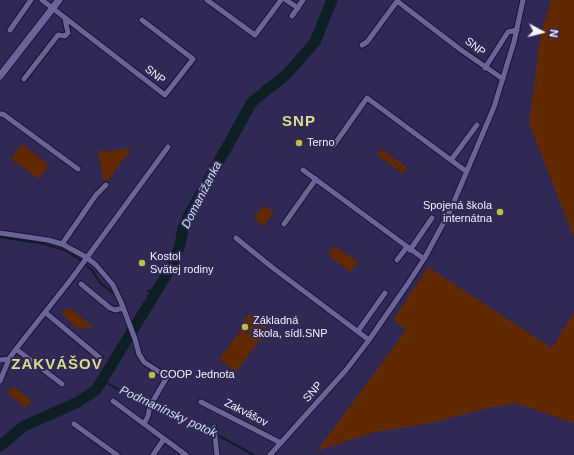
<!DOCTYPE html>
<html>
<head>
<meta charset="utf-8">
<style>
  body { margin:0 }
  #map { position:relative; width:574px; height:455px; overflow:hidden; background:#312955; font-family:Helvetica,sans-serif }
  canvas { display:block }
  .north { position:absolute; left:522px; top:12px; width:40px; height:40px; -webkit-text-stroke:3px #312955; paint-order:stroke; rotate:97deg; font-size:11px; font-weight:700; line-height:16px; text-align:center; color:#f3f2fe }
  .north::after { content:''; display:block; margin:auto; width:14px; height:18px; background:#f3f2fe; clip-path:polygon(50% 0,100% 100%,50% 72%,0 100%) }
</style>
</head>
<body>
<div id="map">
<canvas width="574" height="455"></canvas>
<div class="north">N</div>
</div>
<script>
const ctx = document.querySelector('canvas').getContext('2d');
ctx.lineJoin = 'round';
function fillPath(path, color) {
  ctx.fillStyle = color;
  ctx.fill(path, 'evenodd');
}
function toPath(rows) {
  const path = new Path2D();
  for (const r of rows) {
    path.moveTo(r[0], r[1]);
    for (let i = 2; i < r.length; i += 2) path.lineTo(r[i], r[i + 1]);
  }
  return path;
}
function strokePath(path, color, width, dash) {
  ctx.strokeStyle = color;
  ctx.lineWidth = width;
  ctx.lineCap = dash ? 'butt' : 'round';
  ctx.setLineDash(dash || []);
  ctx.stroke(path);
}
function write(font, color, halo, rows, align = 'center') {
  ctx.font = font + ' Helvetica,sans-serif';
  ctx.lineWidth = 4;
  ctx.setLineDash([]);
  ctx.textBaseline = 'middle';
  ctx.strokeStyle = halo;
  ctx.fillStyle = color;
  for (const [text, x, y, turn = 0] of rows) {
    ctx.save();
    ctx.translate(x, y);
    ctx.rotate((+turn || 0) * Math.PI / 180);
    ctx.textAlign = isNaN(turn) ? turn : align;
    if (halo) ctx.strokeText(text, 0, 0);
    ctx.fillText(text, 0, 0);
    ctx.restore();
  }
}
fillPath(toPath([
  [551,0,574,0,574,238,529,123,541,33],
  [22,144,49,165,39,179,11,159],
  [132,148,107,182,103,179,98,151,99,149,103,152],
  [381,149,407,167,403,174,377,155],
  [263,206,274,212,264,226,254,219],
  [334,246,358,261,351,272,328,256],
  [428,267,552,348,574,312,574,423,516,403,484,409,435,422,371,433,317,451,406,330,393,320],
  [69,307,94,328,77,328,62,314],
  [249,314,270,330,261,342,240,326],
  [242,329,259,341,236,372,219,359],
  [13,386,32,401,26,408,7,393]
]), '#612900');
strokePath(toPath([
  [0,237,44,244,64,250,79,259,92,270,100,283,112,292],
  [148,291,157,290],
  [102,380,133,398,156,405,159,407,178,416,196,422,221,437,254,455]
]), '#0d1e25', 2);
strokePath(toPath([
  [0,446,24,426,78,402,96,390,172,266,180,245,183,228,189,215,252,102,287,74,315,42,332,0]
]), '#0d1e25', 11);
const street = toPath([
  [42,0,165,95,193,59,142,20],
  [207,0,255,35,281,0],
  [286,0,298,8],
  [397,1,461,50,503,79],
  [292,16,303,0],
  [10,30,31,0],
  [362,45,367,42,398,0],
  [485,68,508,32,517,30],
  [24,79,58,35,65,36,68,33,65,19],
  [0,114,3,114,78,169],
  [334,145,367,98,463,169,467,171],
  [451,160,477,125],
  [303,170,424,259],
  [284,224,316,179],
  [0,233,48,240,62,244,86,257,96,265,113,285,121,302,135,339,139,354,144,362,167,377,150,406,148,416,144,424],
  [236,238,273,268,369,340],
  [62,244,96,195,106,185],
  [410,250,432,218],
  [397,260,407,247],
  [81,284,110,308,115,310,123,308],
  [46,313,100,358],
  [358,331,385,293],
  [16,349,72,278,168,147],
  [0,360,9,359],
  [0,381,9,359,16,349,62,384],
  [113,401,186,455],
  [201,402,281,443],
  [74,424,117,455],
  [214,427,217,455],
  [153,455,164,439],
  [270,455,346,370,369,340,407,285,424,259,450,211,494,107,514,42,523,0]
]);
const secondary = toPath([
  [0,76,59,0]
]);
strokePath(street, '#190f39', 7);
strokePath(secondary, '#190f39', 9);
strokePath(street, '#6b6597', 5);
strokePath(secondary, '#6b6597', 7);
for (const [x, y, r, color] of [
  [299,143,4,"#bebf42"],
  [500,212,4,"#bebf42"],
  [142,263,4,"#bebf42"],
  [245,327,4,"#bebf42"],
  [152,375,4,"#bebf42"]
]) {
  const dot = new Path2D();
  dot.arc(x, y, r, 0, 2 * Math.PI);
  ctx.fillStyle = color;
  ctx.fill(dot);
  strokePath(dot, '#312955', 1.5);
}
write('11px', '#f3f2fe', '#312955', [
  ["SNP",475,47,37],
  ["SNP",155,75,37],
  ["SNP",313,392,-49],
  ["Zakvášov",246,413,27]
]);
write('11px', '#f3f2fe', '#312955', [
  ["Terno",307,143],
  ["Spojená škola",492,206,"right"],
  ["internátna",492,219,"right"],
  ["Kostol",150,257],
  ["Svätej rodiny",150,270],
  ["Základná",253,321],
  ["škola, sídl.SNP",253,334],
  ["COOP Jednota",160,375]
], 'left');
write('italic 12px', '#c9e3f0', '#312955', [
  ["Domanižanka",202,195,-63],
  ["Podmanínsky potok",168,412,25]
]);
ctx.letterSpacing = '1px';
write('bold 15px', '#dbdd8f', '#312955', [
  ["SNP",299,122],
  ["ZAKVÁŠOV",57,365]
]);
ctx.letterSpacing = '0px';
</script>
</body>
</html>
